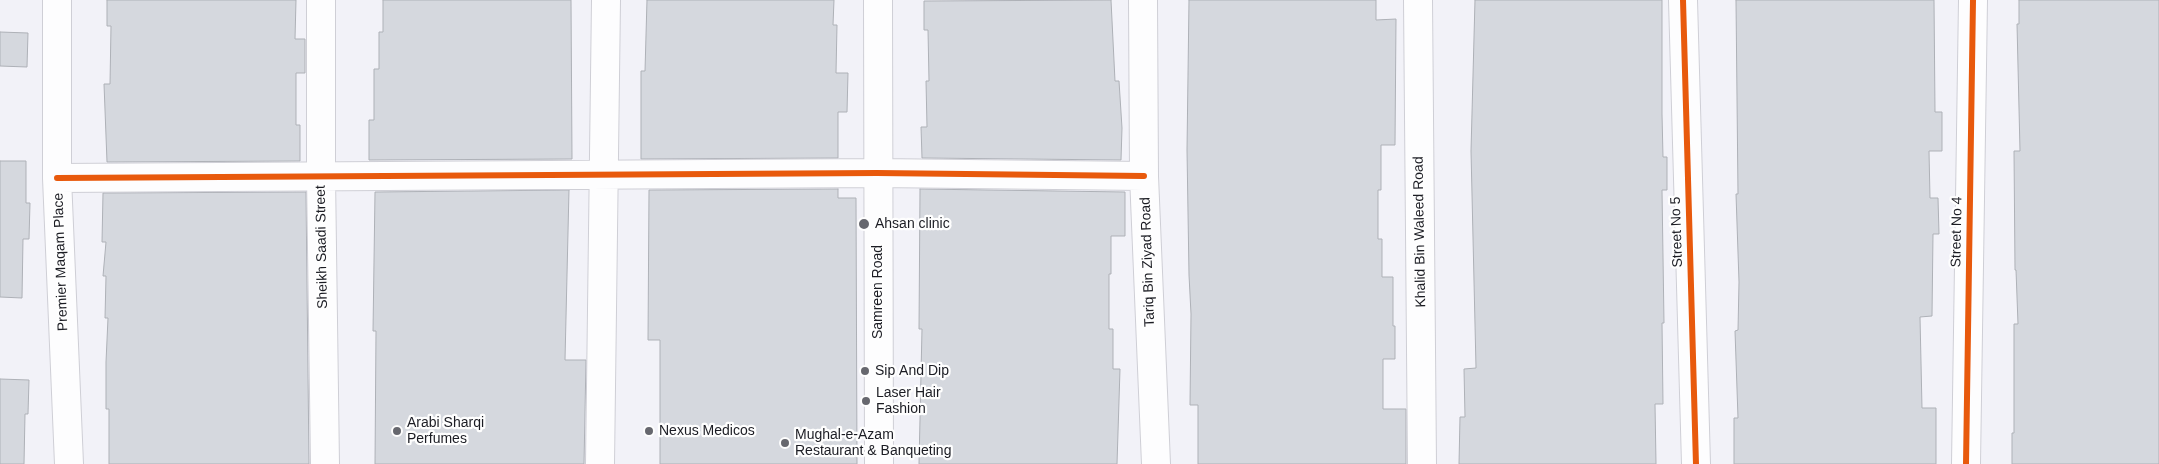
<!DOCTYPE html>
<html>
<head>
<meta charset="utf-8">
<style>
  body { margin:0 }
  canvas { display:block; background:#f2f2f8 }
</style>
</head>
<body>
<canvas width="2159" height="464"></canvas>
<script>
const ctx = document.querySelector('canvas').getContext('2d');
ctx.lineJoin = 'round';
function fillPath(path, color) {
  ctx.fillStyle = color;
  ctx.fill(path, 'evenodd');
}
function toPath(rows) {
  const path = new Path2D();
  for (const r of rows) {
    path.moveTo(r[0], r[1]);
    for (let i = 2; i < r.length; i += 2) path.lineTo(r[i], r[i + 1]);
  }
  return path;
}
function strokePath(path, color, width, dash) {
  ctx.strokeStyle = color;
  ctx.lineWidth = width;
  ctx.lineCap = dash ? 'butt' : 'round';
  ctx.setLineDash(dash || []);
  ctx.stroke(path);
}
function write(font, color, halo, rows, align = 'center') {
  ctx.font = font + ' Helvetica,sans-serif';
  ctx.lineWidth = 4.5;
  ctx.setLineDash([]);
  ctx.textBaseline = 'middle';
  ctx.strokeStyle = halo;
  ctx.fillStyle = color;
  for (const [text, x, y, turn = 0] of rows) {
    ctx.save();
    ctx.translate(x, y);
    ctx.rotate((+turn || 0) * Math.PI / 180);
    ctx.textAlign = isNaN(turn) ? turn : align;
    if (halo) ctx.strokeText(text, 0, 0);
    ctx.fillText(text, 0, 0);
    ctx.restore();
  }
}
const building = toPath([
  [107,0,296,0,295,39,305,39,305,73,296,73,296,125,300,125,300,161,107,162,104,84,110,84,111,26,107,26,107,0],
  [383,0,571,0,572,159,369,160,369,120,374,120,374,69,379,69,379,32,383,32,383,0],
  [647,0,834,0,833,25,837,25,836,73,848,73,847,112,838,112,838,158,641,159,641,71,645,71,647,0],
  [1111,0,1115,81,1119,81,1122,128,1121,160,922,158,921,127,927,127,926,81,929,81,928,30,924,30,924,1,1111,0],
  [1189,0,1376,0,1376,20,1396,19,1395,145,1381,145,1381,190,1378,190,1378,239,1382,239,1382,277,1393,277,1393,326,1395,326,1395,359,1383,359,1383,409,1406,409,1406,464,1198,464,1198,405,1190,405,1191,314,1189,275,1187,150,1189,0],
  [1475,0,1662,0,1662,114,1663,157,1667,157,1667,190,1662,190,1664,323,1662,323,1663,404,1655,404,1656,464,1459,464,1460,417,1465,417,1464,369,1476,368,1471,151,1475,0],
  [1736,0,1934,0,1935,112,1942,112,1942,151,1929,151,1930,198,1938,198,1939,234,1933,234,1932,316,1920,317,1922,408,1936,408,1936,464,1734,464,1734,418,1738,418,1735,331,1738,330,1739,282,1736,194,1738,194,1736,0],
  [2019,0,2159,0,2159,464,2012,464,2012,433,2014,433,2014,324,2018,324,2016,270,2015,270,2014,151,2020,151,2017,24,2019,24,2019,0],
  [0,32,28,33,27,67,0,66,0,32],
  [0,161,26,161,26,203,30,203,29,239,23,239,22,298,0,297,0,161],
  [838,189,838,198,856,198,857,464,660,464,660,340,648,340,649,190,838,189],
  [920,189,1125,192,1125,236,1111,236,1111,274,1109,274,1109,329,1113,329,1113,369,1120,369,1117,464,919,464,922,329,919,329,920,189],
  [569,190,565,360,586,360,584,464,375,464,376,331,373,331,375,192,569,190],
  [306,192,309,464,109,464,109,409,106,409,106,362,108,318,105,318,106,276,103,276,106,242,102,242,103,193,306,192],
  [0,379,29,380,28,414,25,414,24,464,0,464,0,379]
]);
fillPath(building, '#d5d8de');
strokePath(building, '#aeb1b7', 1);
const minor = toPath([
  [57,0,57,178,69,464],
  [321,0,321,176,325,464],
  [878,0,879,464],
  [1143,0,1144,176,1156,464],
  [1418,0,1422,464],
  [1683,0,1696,464],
  [57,178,877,173,1144,176],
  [600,464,606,0],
  [1966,464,1973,0]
]);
strokePath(minor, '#cfcfd6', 30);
strokePath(minor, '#fdfdfe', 28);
strokePath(toPath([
  [1683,0,1696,464],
  [57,178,877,173,1144,176],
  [1966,464,1973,0]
]), '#e8590c', 6);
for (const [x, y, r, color] of [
  [864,224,6,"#66676e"],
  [865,371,5,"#66676e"],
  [866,401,5,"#66676e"],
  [397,431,5,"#66676e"],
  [649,431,5,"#66676e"],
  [785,443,5,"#66676e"]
]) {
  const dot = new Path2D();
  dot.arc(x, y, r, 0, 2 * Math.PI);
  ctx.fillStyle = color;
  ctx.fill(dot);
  strokePath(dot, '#fefefe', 2);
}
write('14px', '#1b1c23', '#fefefe', [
  ["Ahsan clinic",875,224],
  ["Sip And Dip",875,371],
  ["Laser Hair",876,393],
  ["Fashion",876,409],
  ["Arabi Sharqi",407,423],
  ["Perfumes",407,439],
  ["Nexus Medicos",659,431],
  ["Mughal-e-Azam",795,435],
  ["Restaurant & Banqueting",795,451]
], 'left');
write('14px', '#1b1c23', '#fefefe', [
  ["Khalid Bin Waleed Road",1420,232,-91],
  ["Street No 5",1677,232,-92],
  ["Street No 4",1957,232,-89],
  ["Sheikh Saadi Street",322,247,-91],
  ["Premier Maqam Place",61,262,-92],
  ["Tariq Bin Ziyad Road",1148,262,-92],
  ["Samreen Road",878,292,-90]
]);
</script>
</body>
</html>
